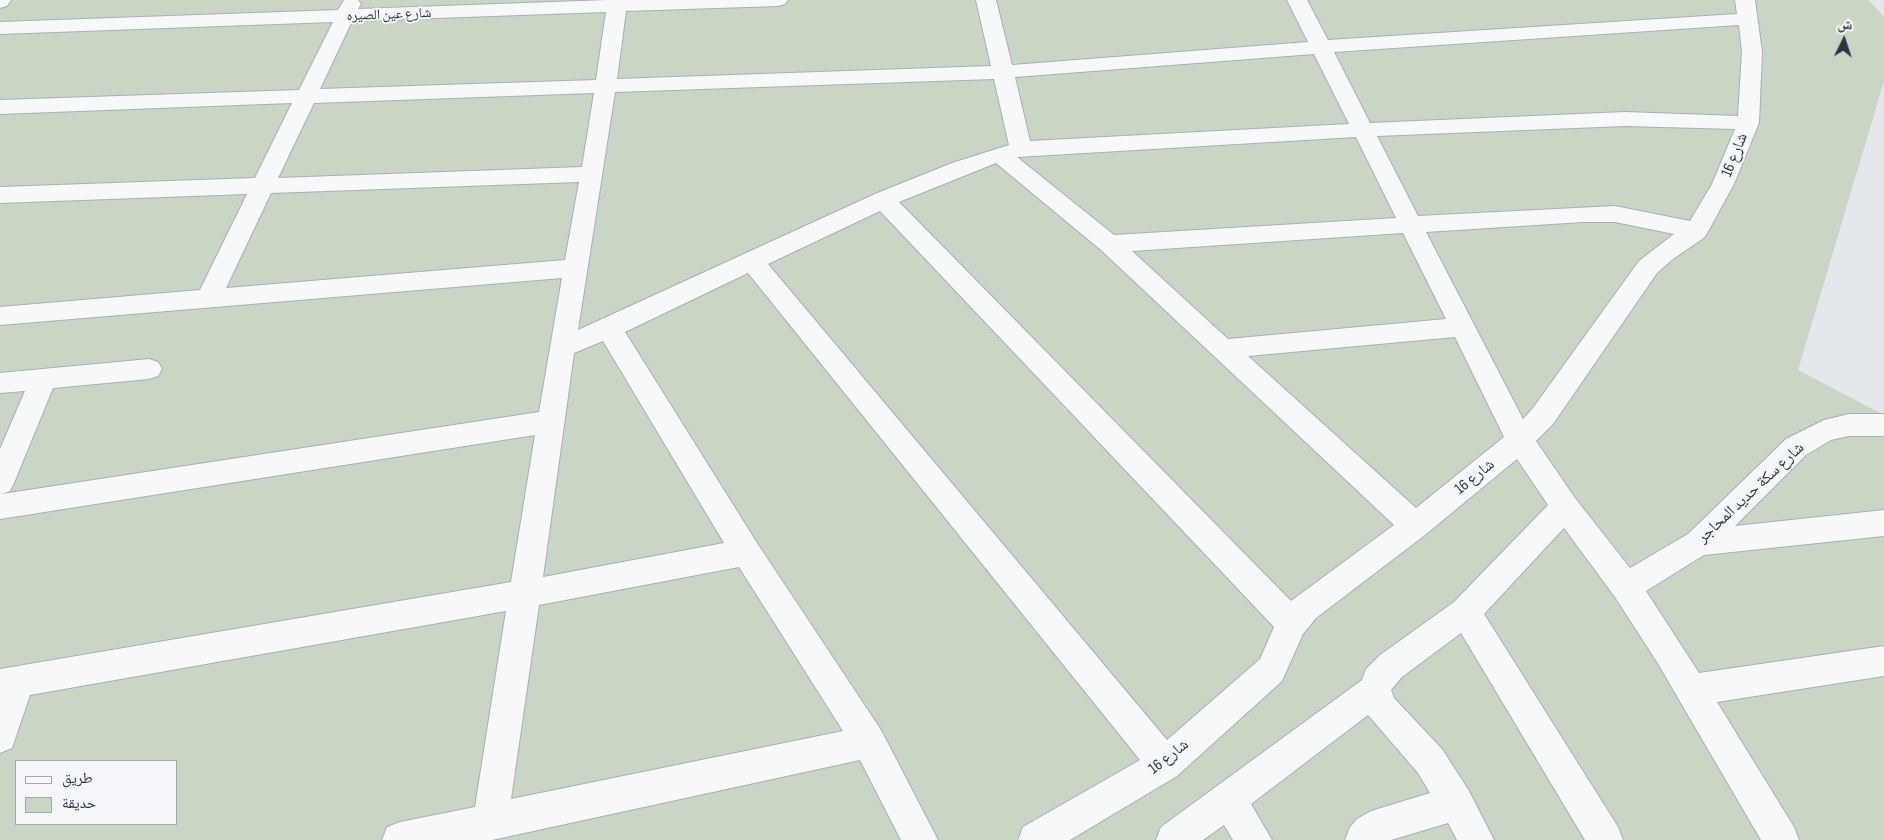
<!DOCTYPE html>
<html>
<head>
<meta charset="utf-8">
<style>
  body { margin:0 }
  #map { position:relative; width:1884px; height:840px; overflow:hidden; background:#e4e7ec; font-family:"Sofia Sans Condensed","Noto Naskh Arabic",sans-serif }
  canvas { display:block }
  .legend { position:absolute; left:15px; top:760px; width:162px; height:65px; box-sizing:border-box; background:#f4f6f9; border:1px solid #a4a8b1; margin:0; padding:6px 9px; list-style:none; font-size:15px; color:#2b3445 }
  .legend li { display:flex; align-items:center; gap:10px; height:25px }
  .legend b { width:25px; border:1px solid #a4a8b1 }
  .north { position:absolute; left:1819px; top:15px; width:50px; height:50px; -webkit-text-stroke:4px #f4f6f9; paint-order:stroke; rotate:4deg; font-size:14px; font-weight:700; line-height:20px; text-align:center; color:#2b3445 }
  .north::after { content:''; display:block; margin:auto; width:18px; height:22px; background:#2b3445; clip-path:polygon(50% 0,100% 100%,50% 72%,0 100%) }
</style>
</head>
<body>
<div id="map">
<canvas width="1884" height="840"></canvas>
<ul class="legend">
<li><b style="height:6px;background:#f7f8fa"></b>طريق</li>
<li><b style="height:14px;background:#c9d6c5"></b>حديقة</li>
</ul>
<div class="north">ش</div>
</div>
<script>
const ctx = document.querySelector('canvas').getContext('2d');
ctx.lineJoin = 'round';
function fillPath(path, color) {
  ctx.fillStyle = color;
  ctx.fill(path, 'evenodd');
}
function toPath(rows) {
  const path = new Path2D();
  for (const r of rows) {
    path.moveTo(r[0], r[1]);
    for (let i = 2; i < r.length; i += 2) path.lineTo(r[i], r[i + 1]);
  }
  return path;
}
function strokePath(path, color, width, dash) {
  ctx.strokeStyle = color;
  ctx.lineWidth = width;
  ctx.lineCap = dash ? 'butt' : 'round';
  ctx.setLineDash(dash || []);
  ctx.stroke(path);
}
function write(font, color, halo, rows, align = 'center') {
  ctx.font = font + ' "Sofia Sans Condensed","Noto Naskh Arabic",sans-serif';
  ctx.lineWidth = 4;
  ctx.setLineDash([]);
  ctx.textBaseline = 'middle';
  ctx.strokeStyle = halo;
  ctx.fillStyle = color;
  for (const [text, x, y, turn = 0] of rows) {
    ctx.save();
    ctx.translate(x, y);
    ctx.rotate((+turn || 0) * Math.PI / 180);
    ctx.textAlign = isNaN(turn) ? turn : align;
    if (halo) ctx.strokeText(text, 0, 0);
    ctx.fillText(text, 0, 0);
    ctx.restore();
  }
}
fillPath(toPath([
  [0,0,1869,0,1884,17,1884,81,1798,370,1884,415,1884,840,0,840],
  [16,761,176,761,176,824,16,824]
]), '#c9d6c5');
const minor = toPath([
  [0,0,11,0,7,6,0,8,0,0],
  [344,0,358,0,361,4,358,9,608,0,788,0,785,4,778,6,626,11,617,79,991,66,976,0,996,0,1012,65,1308,42,1287,0,1307,0,1328,40,1737,14,1735,0,1755,0,1762,52,1759,123,1734,184,1705,237,1673,259,1657,273,1553,424,1536,441,1575,498,1630,568,1688,534,1786,439,1824,420,1849,414,1884,414,1884,436,1849,436,1831,440,1806,455,1735,526,1884,510,1884,536,1704,555,1646,591,1699,673,1884,646,1884,676,1717,702,1794,827,1799,840,1761,840,1657,662,1615,597,1564,528,1484,614,1618,827,1623,840,1585,840,1461,633,1402,677,1391,690,1394,698,1442,749,1469,791,1494,840,1457,840,1448,823,1391,840,1345,840,1350,827,1357,819,1371,811,1430,793,1418,773,1368,715,1251,804,1272,840,1233,840,1224,825,1203,840,1156,840,1161,827,1362,680,1366,669,1380,655,1454,602,1548,505,1517,459,1425,535,1316,618,1303,634,1282,681,1177,776,1070,840,1018,840,1023,827,1140,760,748,273,625,332,757,543,881,730,938,840,901,840,860,760,492,840,382,840,387,827,400,822,475,807,506,611,30,695,12,748,0,753,0,669,511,582,535,435,0,519,0,449,25,391,0,393,0,373,149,359,158,362,162,369,158,376,149,379,53,388,14,483,10,491,2,494,539,412,562,278,0,325,0,307,200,290,247,194,0,203,0,187,255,178,292,103,0,114,0,100,299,90,333,22,0,34,0,22,338,10,344,0],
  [606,12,596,80,320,89,352,21,606,12],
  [1739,25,1742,52,1738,116,1625,112,1370,123,1334,52,1739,25],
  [1314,54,1349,124,1030,141,1015,77,1314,54],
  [994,79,1009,145,952,163,875,194,578,330,615,92,994,79],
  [594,93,582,167,278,178,314,103,594,93],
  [1625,126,1735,129,1712,184,1690,221,1615,206,1418,216,1377,136,1625,126],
  [1356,137,1396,218,1114,235,1017,157,1356,137],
  [996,163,1101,250,1394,525,1291,601,899,202,996,163],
  [579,182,565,260,226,288,271,193,579,182],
  [880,211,1274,627,1260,659,1167,740,768,264,880,211],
  [1583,222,1615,222,1674,234,1639,261,1533,408,1523,419,1426,232,1583,222],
  [1403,233,1446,319,1228,339,1132,251,1403,233],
  [1455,337,1504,437,1416,508,1248,356,1455,337],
  [603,341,724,543,543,577,574,353,603,341],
  [739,567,843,731,511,799,539,605,739,567]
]);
strokePath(minor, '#a9aeb7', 2);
fillPath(minor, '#f7f8fa');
write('14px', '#2b3445', '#f4f6f9', [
  ["شارع عين الصيره",389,15,-2]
]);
write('16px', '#2b3445', '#f4f6f9', [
  ["شارع 16",1735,155,-68],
  ["شارع 16",1475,477,-39],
  ["شارع سكة حديد المحاجر",1751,493,-43],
  ["شارع 16",1169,757,-38]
]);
</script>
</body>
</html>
